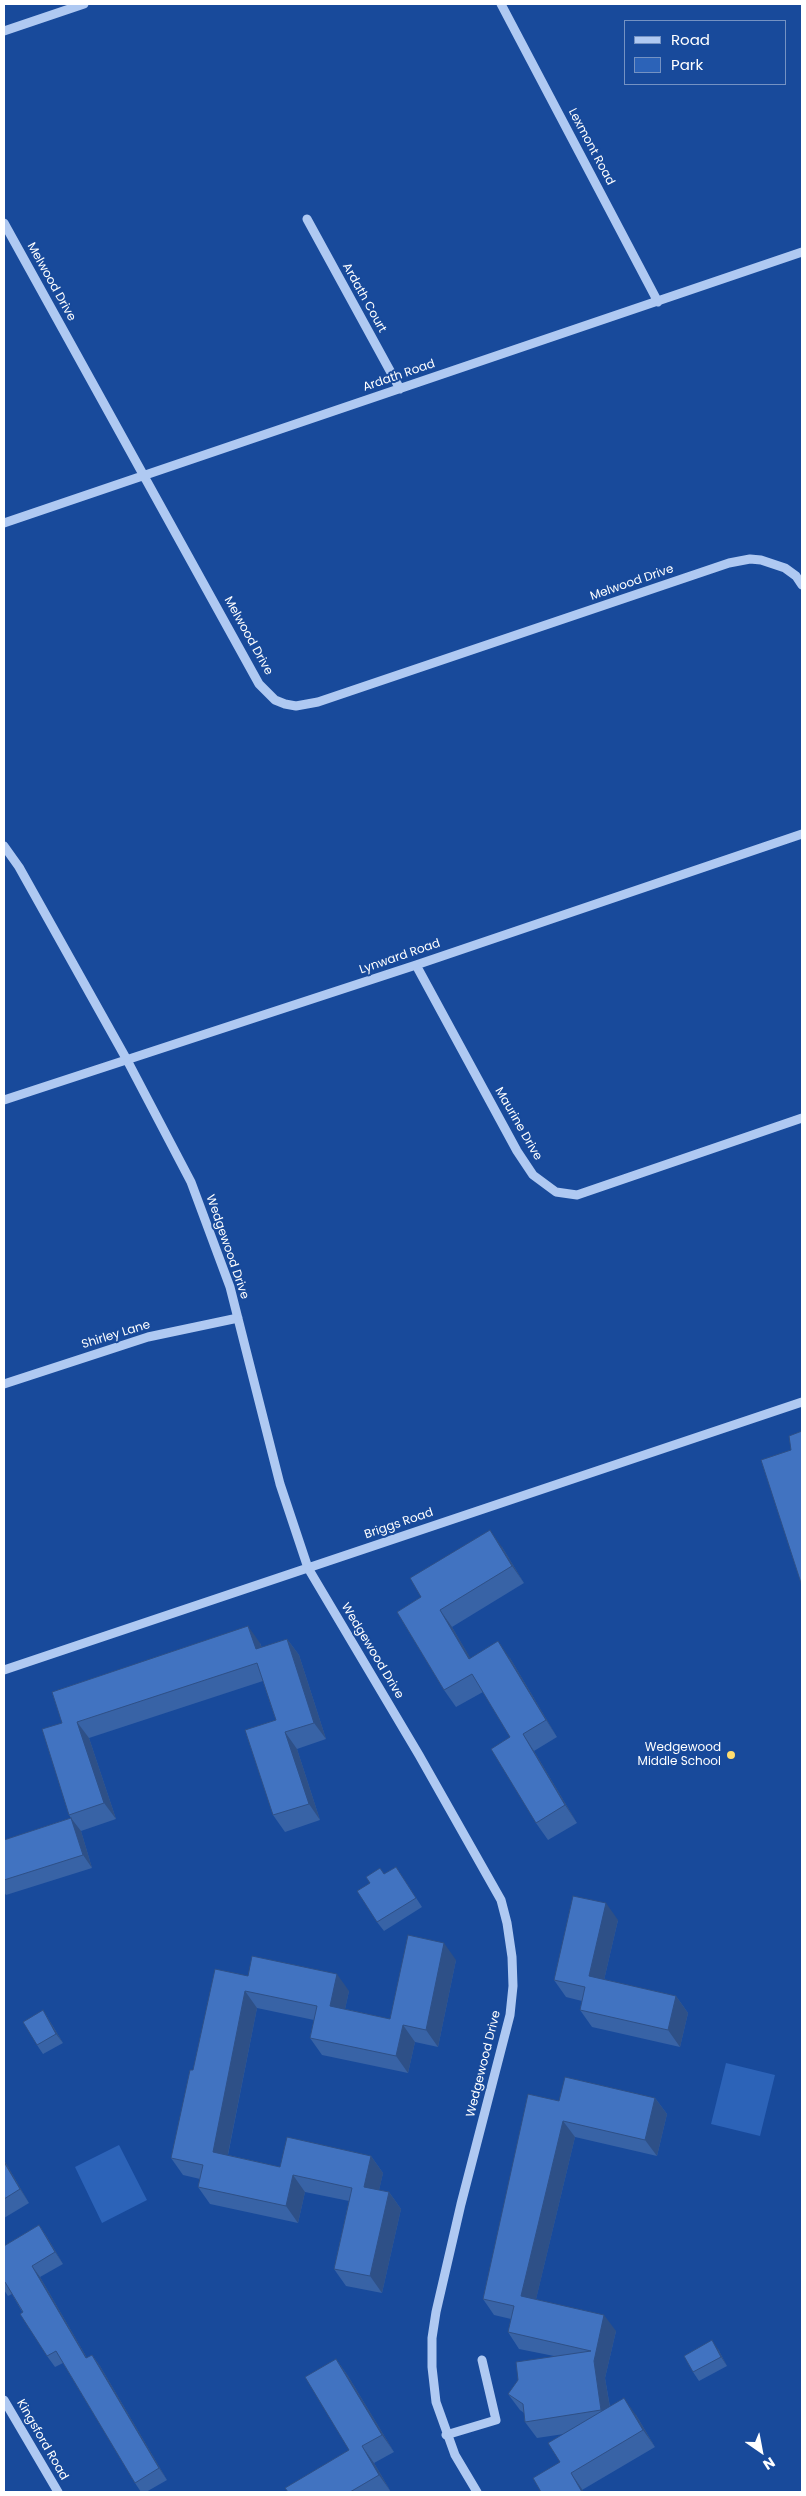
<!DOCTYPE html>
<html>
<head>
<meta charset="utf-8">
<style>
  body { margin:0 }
  #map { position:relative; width:806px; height:2496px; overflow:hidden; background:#184a9b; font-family:Poppins,sans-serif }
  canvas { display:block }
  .frame { position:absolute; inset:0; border:5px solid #fff; pointer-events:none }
  .legend { position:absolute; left:624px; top:20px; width:162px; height:65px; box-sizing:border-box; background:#184a9b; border:1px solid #7492c3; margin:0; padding:6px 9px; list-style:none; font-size:15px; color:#fff }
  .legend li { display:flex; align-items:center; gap:10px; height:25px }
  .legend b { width:25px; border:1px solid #7492c3 }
  .north { position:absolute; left:736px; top:2426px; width:50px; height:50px; -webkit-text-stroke:4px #184a9b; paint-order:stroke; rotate:147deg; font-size:14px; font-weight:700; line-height:20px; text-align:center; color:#fff }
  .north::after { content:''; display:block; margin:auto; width:18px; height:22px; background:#fff; clip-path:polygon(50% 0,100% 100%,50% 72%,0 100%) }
</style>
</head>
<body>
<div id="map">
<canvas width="806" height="2496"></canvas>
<div class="frame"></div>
<ul class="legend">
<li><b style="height:6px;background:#afc9f2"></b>Road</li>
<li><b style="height:14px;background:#2c63b8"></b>Park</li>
</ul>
<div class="north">N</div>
</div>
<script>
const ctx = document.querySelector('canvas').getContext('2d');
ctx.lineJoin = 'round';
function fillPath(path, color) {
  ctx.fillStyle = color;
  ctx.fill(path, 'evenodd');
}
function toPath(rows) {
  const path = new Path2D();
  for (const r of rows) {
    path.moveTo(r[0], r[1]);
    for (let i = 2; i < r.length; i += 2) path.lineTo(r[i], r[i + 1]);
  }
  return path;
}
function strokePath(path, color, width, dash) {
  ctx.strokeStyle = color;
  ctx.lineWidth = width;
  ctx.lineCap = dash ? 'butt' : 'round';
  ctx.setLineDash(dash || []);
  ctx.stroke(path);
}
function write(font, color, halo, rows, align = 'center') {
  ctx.font = font + ' Poppins,sans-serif';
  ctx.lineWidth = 4;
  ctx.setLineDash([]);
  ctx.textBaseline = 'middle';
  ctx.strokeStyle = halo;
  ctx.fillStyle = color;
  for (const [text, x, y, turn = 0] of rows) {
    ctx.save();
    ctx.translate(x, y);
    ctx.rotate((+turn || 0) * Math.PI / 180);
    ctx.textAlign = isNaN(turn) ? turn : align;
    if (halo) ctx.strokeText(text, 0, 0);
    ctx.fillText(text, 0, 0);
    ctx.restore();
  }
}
fillPath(toPath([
  [726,2063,775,2075,760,2136,711,2124],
  [119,2145,147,2200,102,2223,75,2167]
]), '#2c63b8');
strokePath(toPath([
  [501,4,658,302],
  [4,31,84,4],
  [307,219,400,389],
  [4,223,259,684,275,700,285,704,296,706,318,702,729,563,750,559,761,560,785,568,796,576,802,585],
  [4,523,802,252],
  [4,846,19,867,127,1060,191,1182,230,1287,280,1484,308,1568,419,1755,501,1900,507,1923,512,1957,513,1986,510,2015,461,2204,436,2312,432,2338,432,2367,436,2402,455,2455,477,2492],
  [416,965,517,1151,533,1175,556,1192,577,1195,802,1118],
  [4,1100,416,965,802,834],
  [4,1384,148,1337,238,1318],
  [4,1670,802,1402],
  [4,2400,58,2492],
  [446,2435,496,2420,482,2360]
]), '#afc9f2', 9);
fillPath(toPath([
  [502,1547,524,1583,452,1627,470,1658,510,1658,557,1737,534,1751,577,1823,548,1840,536,1823,510,1737,483,1692,456,1707,444,1690,397,1612],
  [287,1639,299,1655,326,1739,297,1749,320,1820,285,1832,273,1815,276,1720,263,1681,89,1738,116,1819,81,1831,92,1868,6,1895,4,1892,4,1840,71,1818,69,1815,62,1723,260,1643,262,1648],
  [396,1867,422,1907,384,1931,377,1922,385,1874],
  [618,1920,604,1980,676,1996,688,2013,680,2047,592,2027,580,2010,582,2001,566,1997,554,1980],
  [456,1960,438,2047,415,2042,408,2073,322,2055,310,2038,314,2020,257,2008,228,2155,280,2167,371,2156,383,2173,379,2190,389,2192,401,2209,382,2293,346,2286,334,2269,349,2201,305,2192,298,2223,210,2204,198,2187,200,2179,183,2175,171,2158,248,1976,349,1991,345,2009,390,2019],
  [43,2010,63,2043,43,2054,37,2045],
  [655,2098,667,2114,657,2156,575,2137,536,2299,616,2331,605,2378,610,2407,636,2415,655,2447,582,2490,584,2492,541,2492,560,2462,564,2434,537,2438,525,2422,524,2413,520,2410,508,2394,554,2356,519,2349,508,2332,511,2319,494,2315,483,2299,559,2101],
  [4,2160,29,2203,4,2218],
  [39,2225,47,2237,63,2264,40,2277,87,2358,92,2355,100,2366,167,2480,146,2492,141,2492,135,2483,63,2363,55,2367,47,2356,12,2294,8,2296,4,2290,4,2246],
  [718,2349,727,2366,699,2381,693,2372],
  [336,2359,348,2376,394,2452,374,2463,391,2492,288,2492,349,2450]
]), '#3863a6');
fillPath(toPath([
  [490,1530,502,1547,524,1583,512,1566],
  [440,1610,452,1627,481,1676,469,1659],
  [248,1626,260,1643,267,1666,256,1649],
  [287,1639,299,1655,326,1739,314,1723],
  [498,1641,510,1658,557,1737,546,1720],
  [77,1722,89,1738,116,1819,104,1803],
  [285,1732,297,1749,320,1820,309,1804],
  [523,1734,534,1751,577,1823,565,1805],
  [71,1818,81,1831,92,1868,83,1855],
  [606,1903,618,1920,601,1993,589,1976],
  [444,1943,456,1960,438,2047,426,2030],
  [337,1974,349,1991,342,2023,330,2006],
  [245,1991,257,2008,225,2169,213,2152],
  [676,1996,688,2013,680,2047,668,2030],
  [43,2010,49,2020,63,2043,56,2034],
  [403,2025,415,2042,408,2073,396,2056],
  [655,2098,667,2114,657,2156,645,2140],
  [563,2121,575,2137,533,2312,521,2296],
  [371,2156,383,2173,376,2204,364,2187],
  [4,2160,29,2203,20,2189,4,2162],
  [293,2175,305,2192,298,2223,286,2206],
  [389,2192,401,2209,382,2293,370,2276],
  [39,2225,47,2237,63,2264,55,2252],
  [32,2266,40,2277,94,2370,86,2358],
  [604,2315,616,2331,605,2378,613,2426,601,2410,594,2361],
  [712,2340,718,2349,727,2366,721,2357],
  [92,2355,100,2366,167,2480,159,2468],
  [336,2359,348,2376,394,2452,382,2435],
  [624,2398,636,2415,655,2447,643,2430],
  [362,2446,374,2463,391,2492,379,2475],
  [571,2473,584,2492,582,2492]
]), '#2e5087');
const building = toPath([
  [802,1431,802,1586,761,1460,791,1450,789,1436,802,1431],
  [490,1530,512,1566,440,1610,469,1659,498,1641,546,1720,523,1734,565,1805,536,1823,491,1749,510,1737,472,1674,444,1690,397,1612,421,1597,410,1578,490,1530],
  [248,1626,256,1649,287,1639,314,1723,285,1732,309,1804,273,1815,245,1730,276,1720,257,1663,77,1722,104,1803,69,1815,42,1729,62,1723,52,1692,248,1626],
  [71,1818,83,1855,4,1880,4,1840,71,1818],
  [396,1867,416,1898,377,1922,357,1891,370,1883,366,1877,380,1868,384,1874,396,1867],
  [573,1896,606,1903,589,1976,676,1996,668,2030,580,2010,585,1987,554,1980,573,1896],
  [408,1935,444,1943,426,2030,403,2025,396,2056,310,2038,317,2006,245,1991,213,2152,280,2167,287,2137,371,2156,364,2187,389,2192,370,2276,334,2269,352,2188,293,2175,286,2206,198,2187,203,2165,171,2158,190,2070,193,2070,215,1969,248,1976,252,1956,337,1974,330,2006,390,2019,408,1935],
  [43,2010,56,2034,37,2045,23,2022,43,2010],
  [565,2077,655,2098,645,2140,563,2121,521,2296,604,2315,594,2361,601,2410,525,2422,523,2404,508,2394,518,2380,516,2362,591,2351,508,2332,514,2306,483,2299,528,2094,559,2101,565,2077],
  [4,2162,20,2189,4,2199,4,2162],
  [39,2225,55,2252,32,2266,86,2358,92,2355,159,2468,135,2483,56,2351,47,2356,20,2314,23,2312,5,2282,4,2282,4,2246,39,2225],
  [712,2340,721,2357,693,2372,684,2356,712,2340],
  [336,2359,382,2435,362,2446,379,2475,350,2492,288,2492,285,2488,349,2450,305,2377,336,2359],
  [624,2398,643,2430,571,2473,582,2492,541,2492,533,2478,560,2462,548,2443,624,2398]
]);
fillPath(building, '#4173c1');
strokePath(building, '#2e5087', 1);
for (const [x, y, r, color] of [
  [731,1755,5,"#ffdd6f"]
]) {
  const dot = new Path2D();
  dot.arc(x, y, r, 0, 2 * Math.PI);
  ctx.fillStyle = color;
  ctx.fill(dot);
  strokePath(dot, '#184a9b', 2);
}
write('12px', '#fff', '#184a9b', [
  ["Lexmont Road",591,147,62],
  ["Melwood Drive",51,282,61],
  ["Ardath Court",364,298,61],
  ["Ardath Road",399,376,-19],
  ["Melwood Drive",632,583,-19],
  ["Melwood Drive",248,636,61],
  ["Lynward Road",400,957,-19],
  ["Maurine Drive",518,1124,60],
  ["Wedgewood Drive",227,1247,71],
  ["Shirley Lane",116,1335,-17],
  ["Briggs Road",399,1524,-19],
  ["Wedgewood Drive",372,1651,59],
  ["Wedgewood Drive",484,2064,-76],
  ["Kingsford Road",42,2440,60]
]);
write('12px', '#fff', '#184a9b', [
  ["Wedgewood",721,1748],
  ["Middle School",721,1762]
], 'right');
</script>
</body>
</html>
